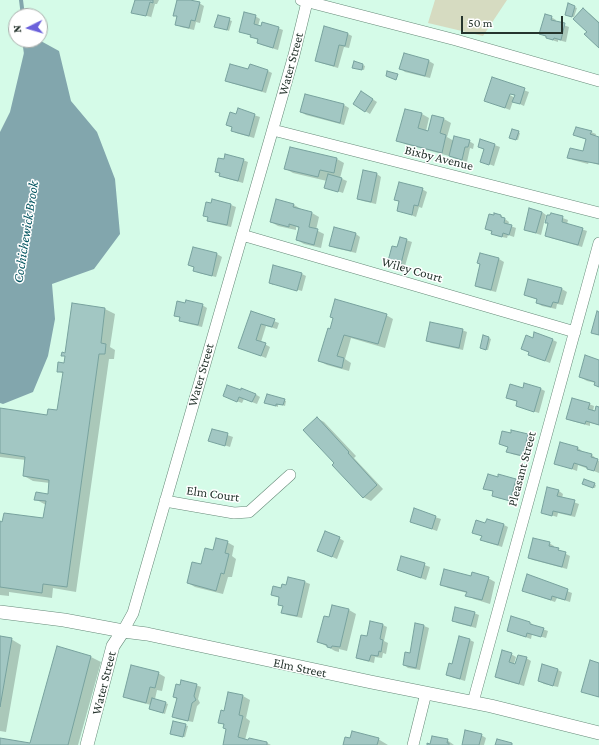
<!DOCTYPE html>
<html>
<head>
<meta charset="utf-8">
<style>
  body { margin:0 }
  #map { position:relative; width:599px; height:745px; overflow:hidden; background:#d5fbe8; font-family:"Crimson Pro",serif }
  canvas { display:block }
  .north { position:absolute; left:8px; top:8px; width:40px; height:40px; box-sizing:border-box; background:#fff; border:1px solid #a8aeab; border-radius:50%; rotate:265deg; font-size:11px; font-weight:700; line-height:16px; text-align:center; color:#25342d }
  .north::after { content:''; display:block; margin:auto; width:14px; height:18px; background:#6b61db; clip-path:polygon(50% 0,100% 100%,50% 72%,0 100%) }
  .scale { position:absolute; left:461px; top:16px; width:102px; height:18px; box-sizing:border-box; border:2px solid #25342d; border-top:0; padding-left:5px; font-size:12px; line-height:14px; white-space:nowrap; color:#25342d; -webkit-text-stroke:3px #fff; paint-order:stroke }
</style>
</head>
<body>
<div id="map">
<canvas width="599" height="745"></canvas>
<div class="north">N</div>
<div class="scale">50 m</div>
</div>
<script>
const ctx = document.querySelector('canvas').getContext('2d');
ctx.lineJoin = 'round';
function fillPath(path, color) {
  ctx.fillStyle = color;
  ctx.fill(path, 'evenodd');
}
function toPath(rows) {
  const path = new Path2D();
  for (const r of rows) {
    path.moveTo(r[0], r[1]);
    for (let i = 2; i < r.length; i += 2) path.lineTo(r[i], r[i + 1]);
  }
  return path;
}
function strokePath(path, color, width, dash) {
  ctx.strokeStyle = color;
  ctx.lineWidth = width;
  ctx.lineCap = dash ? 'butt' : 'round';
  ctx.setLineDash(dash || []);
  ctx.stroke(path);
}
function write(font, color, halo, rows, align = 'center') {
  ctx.font = font + ' "Crimson Pro",serif';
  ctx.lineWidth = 3;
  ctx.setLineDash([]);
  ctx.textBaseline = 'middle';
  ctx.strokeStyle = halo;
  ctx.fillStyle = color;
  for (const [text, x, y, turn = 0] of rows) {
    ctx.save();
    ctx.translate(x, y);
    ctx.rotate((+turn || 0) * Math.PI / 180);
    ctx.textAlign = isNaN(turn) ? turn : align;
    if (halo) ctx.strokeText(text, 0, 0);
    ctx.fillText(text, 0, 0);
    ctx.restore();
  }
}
fillPath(toPath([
  [435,0,507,0,483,36,428,23]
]), '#d6dbc1');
fillPath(toPath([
  [27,40,39,40,59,51,71,101,97,132,115,179,120,234,94,269,52,284,55,319,48,356,33,392,3,404,0,403,0,132,10,112]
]), '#82a6ad');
fillPath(toPath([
  [136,0,159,0,157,4,155,4,151,18,151,17,136,13,136,14,133,12],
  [178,0,185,0,199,3,204,6,200,23,196,22,194,30,181,27,176,24,178,17,175,15],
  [569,5,577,8,574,17,568,15],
  [583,10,590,14,599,22,599,46,588,32],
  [218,16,232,21,229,31,217,27],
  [255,16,260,19,258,26,278,28,283,30,278,50,262,45,258,43,258,40,251,37,251,36,240,31],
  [551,17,556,20,555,22,569,27,566,42,558,40,558,42,552,40,541,34],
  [325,28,348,34,352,36,349,48,344,47,338,68,321,63,316,61],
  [404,54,429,61,434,64,430,78,405,72,401,69],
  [363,65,365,66,364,70,356,68],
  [249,70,268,71,272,73,266,93,231,83,226,81],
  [493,79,529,92,524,106,513,101,510,110,486,101],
  [506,91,515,96,515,98,505,92],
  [305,95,344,105,349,108,344,125,306,115,301,112],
  [366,95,377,102,370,114,354,104],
  [238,110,260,117,254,138,236,133,232,130,233,128,227,125,237,115],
  [406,110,422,114,429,118,426,131,429,132,433,116,444,119,451,123,447,137,454,141,469,141,474,144,473,149,470,148,467,162,454,158,449,155,449,156,405,144,397,140],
  [518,132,520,133,518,140,512,138],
  [591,132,596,134,595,137,599,138,599,165,589,162,588,164,573,160,569,157,584,153,587,140,574,135],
  [481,140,500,147,494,166,481,161,484,150,479,147],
  [337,159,344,163,340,178,347,181,343,193,325,187,327,181,293,173,286,169],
  [243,160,248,162,243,183,225,178,216,171,225,161],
  [364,171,377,174,381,177,376,204,363,201,358,199],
  [422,189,427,192,422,208,419,207,416,217,398,210,400,202,395,200],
  [277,200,294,205,301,209,301,210,312,213,319,217,316,230,324,234,321,248,304,244,297,240,300,228,296,227,296,230,278,226,271,222],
  [213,201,231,205,236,207,231,227,213,223,208,220,209,218,204,215,212,204],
  [542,212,546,215,541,235,525,230],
  [552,214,568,220,567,224,587,231,582,247,551,238,546,235,549,224,546,222],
  [501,216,509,222,508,225,516,228,514,237,508,235,507,238,497,236,492,233,492,232,486,229],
  [335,228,356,234,360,237,356,253,335,248,330,245],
  [400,238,412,242,405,266,389,261,398,248],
  [193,248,217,254,222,257,216,277,199,273,194,270,195,268,189,265],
  [481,254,499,259,504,262,496,292,480,288,476,286,481,264],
  [302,274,306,276,302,291,273,283,273,285,270,283],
  [529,280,562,289,567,292,563,305,557,304,556,309,542,306,537,303,538,300,525,295],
  [73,304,105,309,115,314,110,347,115,350,114,359,109,359,76,592,53,588,52,598,9,592,9,596,0,595,0,522,44,519,46,505,35,499,48,495,50,483,33,481,24,476,26,460,0,457,0,409,48,416,58,411,64,374,58,371,65,364,66,357,62,355,66,354],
  [202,305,207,308,202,327,185,323,181,321,181,318,175,315],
  [252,313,279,323,277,329,266,326,261,342,270,347,266,358,240,348],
  [386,315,393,319,385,348,351,338,345,359,351,363,349,371,327,365,319,361,334,319,331,317],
  [462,330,467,332,463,350,431,343,427,340],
  [489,338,491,339,488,350,483,349],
  [533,339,553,340,557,342,550,363,534,357,530,353,522,349],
  [599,361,599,387,596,383,587,381,580,377],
  [524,389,541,389,545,391,539,413,522,408,517,406,518,402,507,398],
  [255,394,260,397,257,404,244,399,242,403,228,398],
  [284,400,286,401,285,406,278,404,278,407,267,403],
  [589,404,594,406,593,411,596,412,599,408,599,425,590,423,590,426,572,421,568,419],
  [317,418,324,422,356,456,354,458,383,489,371,501,363,497,335,463],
  [213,430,233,437,230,447,210,440],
  [528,435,532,438,527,458,512,454,508,451,509,448,500,444],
  [578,448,582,451,582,452,592,455,599,461,599,473,578,465,577,471,555,463],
  [498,478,516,480,520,482,514,502,498,498,493,495,494,492,485,488],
  [594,484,596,485,595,488,585,485],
  [559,491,563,494,562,498,579,504,575,517,558,513,557,517,542,512],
  [414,510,441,519,437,531,411,522],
  [486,524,504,525,508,527,502,547,486,542,482,540,482,536,473,532],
  [339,538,344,541,337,559,319,551],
  [227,542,234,546,232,556,236,559,232,577,228,577,223,594,195,587,188,583,213,551],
  [549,543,554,546,554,548,570,556,567,569,533,560,529,558],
  [402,557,430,567,426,580,398,570],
  [528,576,572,593,570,602,557,598,555,602,523,591],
  [472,577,488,578,495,582,490,604,474,599,467,595,467,593,448,588,441,584],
  [289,578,305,582,310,584,302,618,287,615,283,612,284,607,279,604,280,598,272,594,287,586],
  [349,610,356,614,347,651,339,649,339,652,335,651,319,642,330,619],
  [474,613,479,615,476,628,457,623,453,620],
  [531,623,534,626,548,631,546,638,532,634,531,639,508,631,529,629],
  [416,624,424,626,429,628,420,670,408,668,404,665,410,654],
  [383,625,387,627,384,641,388,643,386,654,383,653,382,658,375,657,374,663,362,660,357,658,368,638],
  [0,637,11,639,21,645,6,732,0,731],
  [470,640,474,642,465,681,452,677,447,675],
  [58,647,91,657,101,662,78,745,0,745,0,739,31,744],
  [511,654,516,657,514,664,516,665,526,658,531,661,524,686,500,679,496,676],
  [558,670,562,672,558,687,544,684,539,681],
  [158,673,165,677,162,691,157,690,155,699,168,704,165,714,150,709,151,705,131,700,124,696],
  [196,685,201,687,198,699,200,703,197,706,193,722,177,719,173,716,177,699,174,697],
  [229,693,243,696,250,700,246,718,250,721,245,740,267,743,271,745,224,745,227,730,224,725,220,722,225,712],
  [174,722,188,726,185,737,173,734],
  [481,735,486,738,484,745,463,745],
  [351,739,378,739,388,745,344,745],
  [447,740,454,745,431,745]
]), '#0003');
strokePath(toPath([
  [21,0,23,16],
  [24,40,26,54]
]), '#82a6ad', 4);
const building = toPath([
  [135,0,153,0,153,3,150,2,146,16,131,13,135,0],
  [177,0,190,0,200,2,195,21,191,20,189,28,175,25,177,16,173,16,177,0],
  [568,3,575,6,572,17,565,15,568,3],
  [583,8,599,23,599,48,584,34,587,32,573,19,583,8],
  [244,12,256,15,254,24,261,26,262,22,279,27,273,48,257,43,258,39,250,37,251,35,239,32,244,12],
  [545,14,552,16,551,20,565,23,561,40,554,38,553,40,546,38,546,36,539,34,545,14],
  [218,15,230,18,227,30,214,27,218,15],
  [324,26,348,33,345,46,339,45,334,66,315,61,324,26],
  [404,53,429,60,425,76,399,69,404,53],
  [354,61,363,64,362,70,352,68,354,61],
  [230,64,248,69,250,64,268,70,262,91,225,81,230,64],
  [387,71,398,74,396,80,386,76,387,71],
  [492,77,525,88,520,104,512,102,515,95,510,94,505,108,484,101,492,77],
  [361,91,373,99,365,112,353,104,361,91],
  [305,94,344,104,340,123,300,112,305,94],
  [238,108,255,114,249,136,231,131,232,127,226,125,230,112,236,114,238,108],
  [405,109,422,113,418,128,428,131,432,115,444,118,440,133,446,135,442,153,396,141,405,109],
  [576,127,592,131,590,134,599,137,599,164,567,158,570,148,583,151,586,139,573,135,576,127],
  [512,129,519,131,516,140,509,138,512,129],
  [454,136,470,140,468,147,465,147,462,160,449,156,454,136],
  [480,139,495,144,489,165,480,162,484,149,478,147,480,139],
  [290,147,337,158,334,173,320,170,318,177,284,169,290,147],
  [225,154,244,159,238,181,219,176,220,173,215,172,218,158,224,159,225,154],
  [363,170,377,173,371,202,357,199,363,170],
  [328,174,342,178,338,192,324,188,328,174],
  [399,182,423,188,418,206,414,205,412,215,397,211,399,201,394,200,399,182],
  [212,199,231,204,227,225,207,221,208,217,203,216,206,202,211,203,212,199],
  [276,199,294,204,293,207,312,212,309,227,318,229,314,245,296,240,299,227,289,224,289,227,270,222,276,199],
  [529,208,542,212,536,233,524,230,529,208],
  [494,213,501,215,501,217,505,218,504,223,512,225,509,235,503,233,502,237,491,234,492,231,485,229,489,214,494,215,494,213],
  [551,213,563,216,562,222,583,228,578,245,545,236,548,223,545,223,547,215,550,215,551,213],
  [334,227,356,233,351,251,329,246,334,227],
  [400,237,407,239,401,264,388,261,392,246,397,247,400,237],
  [193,247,217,253,212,276,193,271,194,267,188,265,193,247],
  [480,253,499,258,491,290,475,286,480,264,477,263,480,253],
  [273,265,302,273,297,291,269,283,273,265],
  [528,279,562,288,558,303,553,302,551,307,536,303,537,299,524,295,528,279],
  [335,299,387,314,378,344,344,335,337,356,344,358,342,368,318,361,328,328,330,329,333,318,330,317,335,299],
  [186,300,203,304,198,325,179,321,180,317,174,316,177,301,185,303,186,300],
  [72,303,105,308,101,343,106,344,105,354,99,354,67,587,43,584,42,593,0,587,0,521,2,522,4,513,43,518,46,501,34,500,36,492,48,494,49,480,23,476,25,457,0,453,0,408,47,415,48,409,57,410,63,372,57,372,58,362,64,363,65,356,61,356,62,352,65,353,72,303],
  [251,311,275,319,272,327,261,324,256,340,266,343,261,356,238,348,251,311],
  [597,311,599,312,599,335,591,333,597,311],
  [430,322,463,329,459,348,426,341,430,322],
  [534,332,553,339,545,361,528,355,529,352,521,349,526,335,533,338,534,332],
  [483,335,489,337,486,350,480,348,483,335],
  [585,355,599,360,599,387,594,385,595,382,579,377,585,355],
  [524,383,541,388,534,412,516,406,517,401,506,398,510,384,523,388,524,383],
  [227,385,241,390,241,388,256,394,252,402,239,397,237,402,223,396,227,385],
  [267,394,285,399,283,405,276,404,276,406,264,403,267,394],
  [572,398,590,403,588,409,595,411,596,406,599,407,599,425,586,421,585,424,566,419,572,398],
  [317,417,349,452,348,453,377,485,363,498,332,465,334,463,303,430,317,417],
  [212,429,228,433,225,446,208,441,212,429],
  [511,430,528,434,523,456,506,452,508,447,499,444,502,431,511,433,511,430],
  [560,442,578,447,577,450,592,454,591,457,598,459,594,471,587,469,587,467,574,463,572,469,554,464,560,442],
  [488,474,498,477,498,474,516,479,510,501,492,496,493,491,483,489,488,474],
  [584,479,595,483,593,488,582,484,584,479],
  [547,487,559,490,557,496,575,500,571,515,553,511,552,516,541,513,547,487],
  [414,508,436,516,432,529,410,522,414,508],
  [487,519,504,524,498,545,480,540,482,536,472,533,476,520,485,523,487,519],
  [325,531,340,537,332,557,317,551,325,531],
  [216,538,228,541,225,553,229,554,224,574,221,573,216,591,187,583,192,562,201,564,205,548,213,550,216,538],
  [533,538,550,542,549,546,559,548,558,550,566,552,562,567,528,558,533,538],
  [401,556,425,563,421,578,397,570,401,556],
  [444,569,471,576,472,572,489,577,482,600,465,596,467,592,440,585,444,569],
  [527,574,568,589,565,600,552,596,551,600,522,591,527,574],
  [288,577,305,581,297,616,281,613,283,606,278,605,279,597,271,595,273,586,281,588,282,584,286,585,288,577],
  [332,605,349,609,340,647,332,646,331,648,327,647,327,645,317,642,324,616,329,617,332,605],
  [455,607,475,612,471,626,452,621,455,607],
  [511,616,530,622,530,624,544,628,541,637,527,633,526,637,507,631,511,616],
  [370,621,383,624,380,639,383,640,381,652,379,651,378,656,371,655,369,661,356,658,361,635,367,636,370,621],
  [415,623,424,625,416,668,403,665,405,652,410,653,415,623],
  [0,636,12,638,0,707,0,636],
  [459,636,470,639,460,679,446,675,449,663,452,664,459,636],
  [57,646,91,656,68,745,0,745,0,738,30,743,57,646],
  [502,650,512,653,509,662,515,664,518,655,527,657,519,684,495,677,502,650],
  [590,660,599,663,599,697,581,692,590,660],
  [542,664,558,669,553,686,538,681,542,664],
  [131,665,159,672,155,688,150,687,146,703,123,697,131,665],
  [181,680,197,684,194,696,196,700,192,703,188,721,172,717,177,698,173,697,176,684,180,685,181,680],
  [228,692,243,695,239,715,243,716,238,737,248,740,249,738,267,742,267,745,223,745,226,729,223,728,224,724,218,723,221,710,224,711,228,692],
  [152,698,166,702,163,713,149,709,152,698],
  [173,721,186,724,183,737,170,734,173,721],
  [465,730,482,734,479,745,462,745,465,730],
  [352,731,379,738,377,745,343,745,345,737,350,738,352,731],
  [432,736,448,739,447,743,449,743,449,745,427,745,427,743,430,744,432,736],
  [497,739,512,743,512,745,495,745,497,739]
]);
fillPath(building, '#a2c7c3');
strokePath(building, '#78a29e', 1);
const minor = toPath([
  [301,0,456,40,599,81],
  [273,130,599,213],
  [242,235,575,332],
  [165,501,234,513,249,512,290,475],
  [123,631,133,613,270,139,294,55,307,2],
  [473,702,599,243],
  [413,745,426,693]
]);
const tertiary = toPath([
  [0,612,64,620,123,631,147,634,371,682,491,706,599,733],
  [87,745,113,646,123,631]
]);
strokePath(minor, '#678a79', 12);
strokePath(tertiary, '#678a79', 14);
strokePath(minor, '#fff', 11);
strokePath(tertiary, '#fff', 13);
write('13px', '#25342d', '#fff', [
  ["Water Street",291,64,-75],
  ["Bixby Avenue",439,158,14],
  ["Wiley Court",412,270,16],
  ["Water Street",201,375,-74],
  ["Pleasant Street",522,469,-75],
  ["Elm Court",213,494,8],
  ["Elm Street",300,668,12],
  ["Water Street",104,683,-76]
]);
write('italic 14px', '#02545f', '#fff', [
  ["Cochichewick Brook",26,232,-81]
]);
</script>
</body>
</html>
